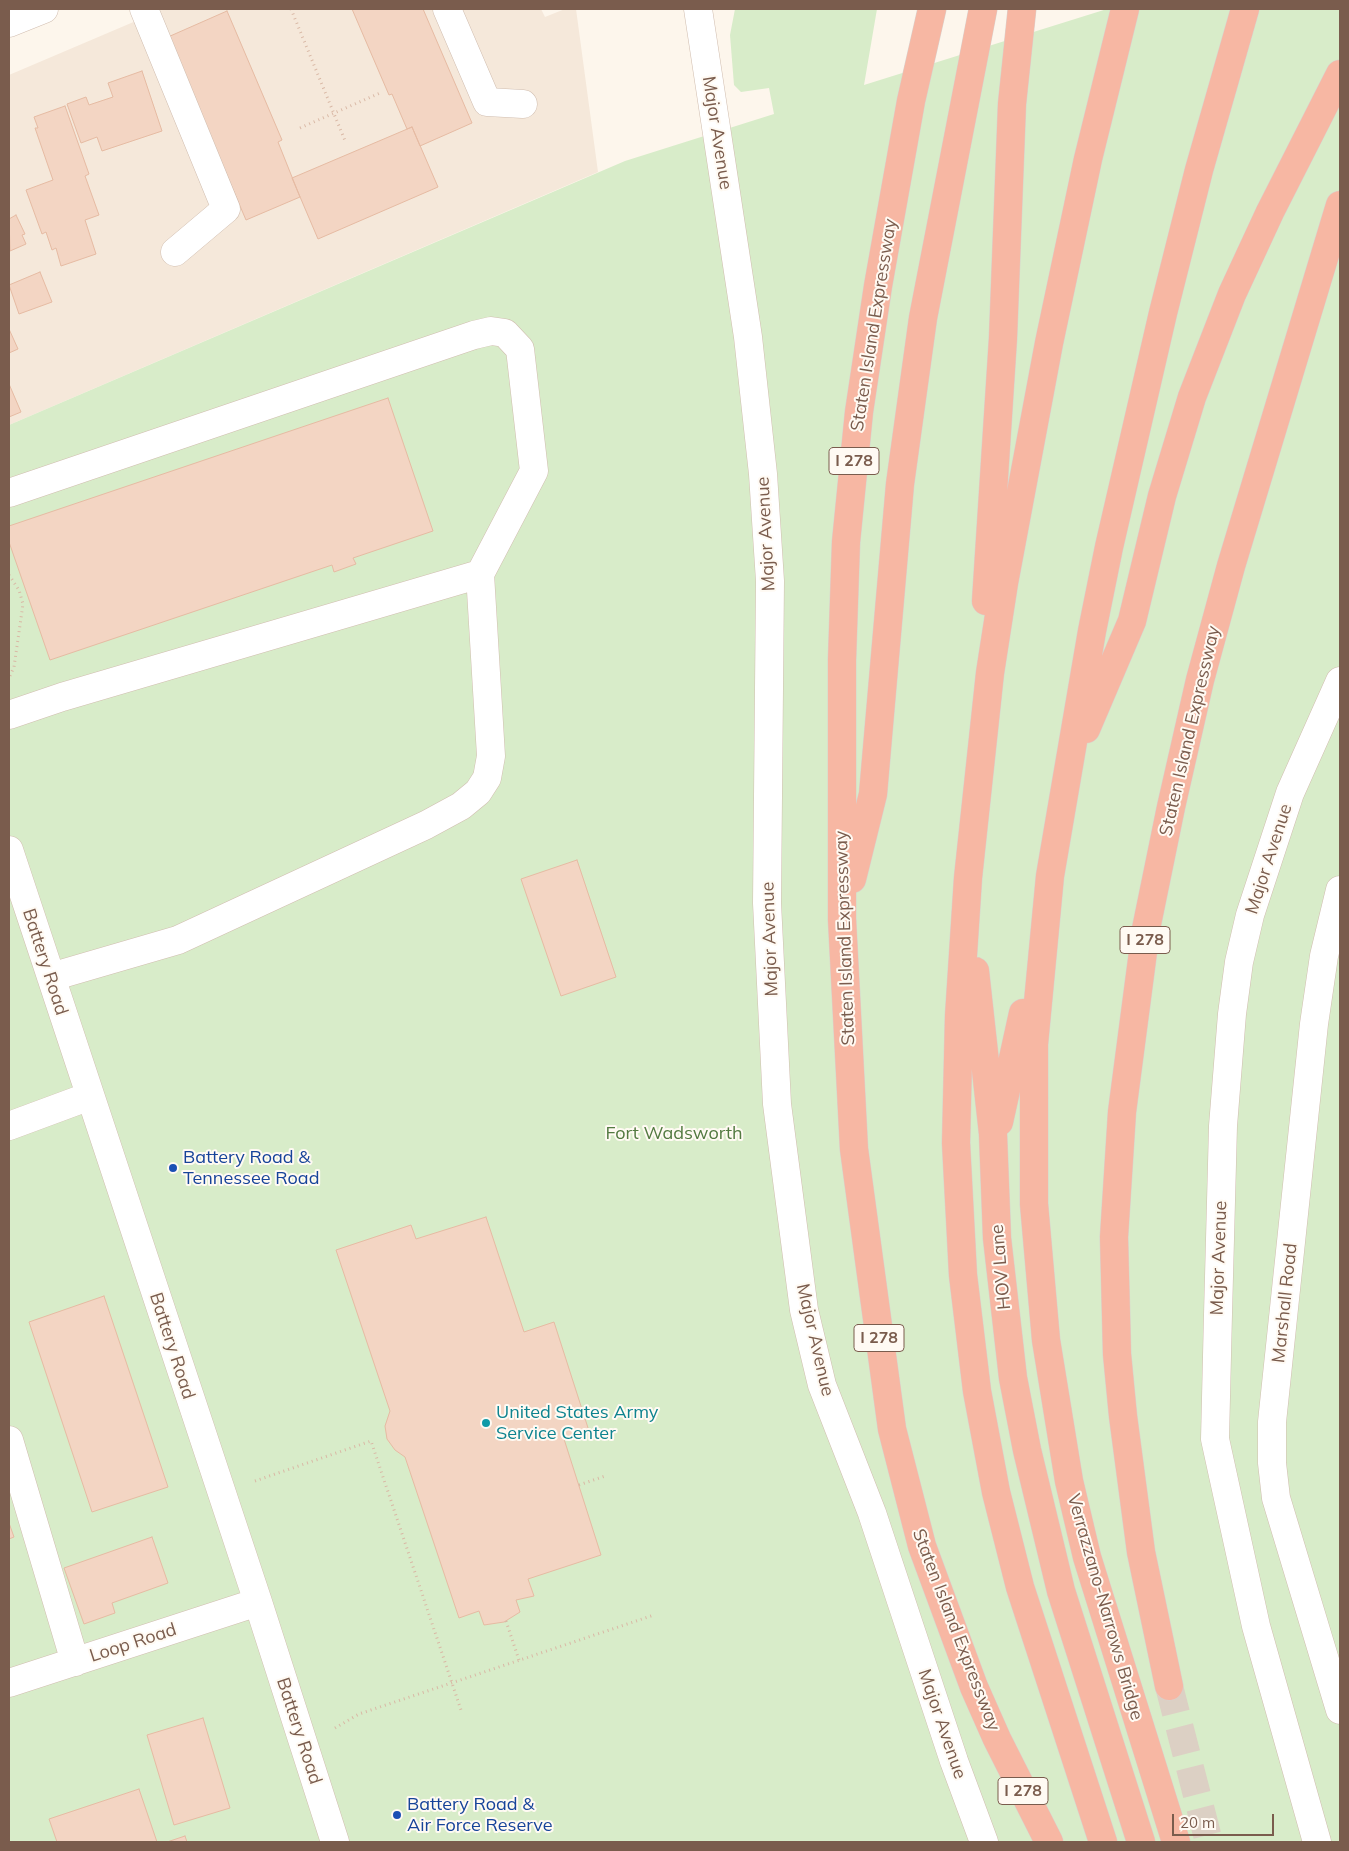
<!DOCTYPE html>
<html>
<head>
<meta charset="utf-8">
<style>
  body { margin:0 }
  #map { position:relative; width:1349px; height:1851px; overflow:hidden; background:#fdf6ec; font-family:Mulish,sans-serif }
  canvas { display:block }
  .frame { position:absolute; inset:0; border:10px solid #7a5c4d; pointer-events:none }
  .scale { position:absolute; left:1172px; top:1814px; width:102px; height:22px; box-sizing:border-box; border:2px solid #7a5c4d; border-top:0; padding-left:6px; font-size:15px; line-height:18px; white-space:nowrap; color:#7a5c4d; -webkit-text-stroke:4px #fffaf3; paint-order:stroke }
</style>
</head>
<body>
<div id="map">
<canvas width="1349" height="1851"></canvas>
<div class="frame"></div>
<div class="scale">20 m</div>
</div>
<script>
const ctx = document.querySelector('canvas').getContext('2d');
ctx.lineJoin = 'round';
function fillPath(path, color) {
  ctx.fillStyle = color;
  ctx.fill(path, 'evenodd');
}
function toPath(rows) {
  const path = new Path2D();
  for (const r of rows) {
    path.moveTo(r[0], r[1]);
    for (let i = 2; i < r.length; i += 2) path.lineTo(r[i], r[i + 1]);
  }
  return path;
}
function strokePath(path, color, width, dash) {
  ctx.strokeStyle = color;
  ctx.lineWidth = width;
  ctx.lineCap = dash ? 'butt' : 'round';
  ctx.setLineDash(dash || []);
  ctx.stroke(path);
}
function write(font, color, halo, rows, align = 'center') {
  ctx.font = font + ' Mulish,sans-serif';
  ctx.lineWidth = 4;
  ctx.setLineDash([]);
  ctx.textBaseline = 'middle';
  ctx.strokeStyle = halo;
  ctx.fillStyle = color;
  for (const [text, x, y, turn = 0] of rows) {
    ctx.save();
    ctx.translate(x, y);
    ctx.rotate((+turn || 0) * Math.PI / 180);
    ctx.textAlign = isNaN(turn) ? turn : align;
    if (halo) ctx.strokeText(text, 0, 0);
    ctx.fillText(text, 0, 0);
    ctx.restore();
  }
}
fillPath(toPath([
  [164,9,541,9,545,17,565,9,576,9,598,172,9,425,9,75]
]), '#f5e8da');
fillPath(toPath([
  [735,9,877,9,864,85,1107,9,1340,9,1340,1842,9,1842,9,425,625,161,774,114,769,88,741,92,734,85,730,35]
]), '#d8ecc9');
const building = toPath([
  [352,9,423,9,472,123,420,146,412,127,407,129,392,94,389,95,352,9],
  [227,11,282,140,278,142,300,197,246,220,168,37,227,11],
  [142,71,162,131,102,151,97,137,81,143,67,104,86,97,89,105,113,97,108,83,142,71],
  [65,106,89,174,85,176,99,215,85,220,96,254,61,266,56,248,52,250,46,232,42,234,26,190,53,180,35,128,38,128,34,117,65,106],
  [412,127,438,187,318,239,292,178,412,127],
  [16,215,25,234,22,235,26,244,10,251,9,219,16,215],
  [40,272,52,302,19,314,9,285,40,272],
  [9,329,18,349,9,353,9,329],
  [9,384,21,412,9,417,9,384],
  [388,398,433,531,353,558,356,564,334,572,332,565,50,660,9,542,9,526,388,398],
  [577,860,616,977,561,996,521,879,577,860],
  [486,1217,524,1332,554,1322,589,1431,564,1439,601,1555,528,1579,534,1596,516,1600,520,1612,504,1622,484,1625,479,1611,459,1618,405,1457,395,1450,387,1439,385,1426,390,1411,336,1250,411,1225,416,1239,486,1217],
  [104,1296,168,1487,92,1512,29,1322,104,1296],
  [9,1523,14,1537,9,1539,9,1523],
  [152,1537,168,1583,112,1603,115,1613,84,1624,64,1568,152,1537],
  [203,1718,230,1808,174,1825,147,1735,203,1718],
  [139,1789,157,1842,57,1842,49,1819,139,1789],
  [185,1836,187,1842,167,1842,185,1836]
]);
fillPath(building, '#f3d5c3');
strokePath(building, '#e6bba3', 1);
strokePath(toPath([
  [1169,1686,1209,1842]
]), '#dcd0c4', 28, [28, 14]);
const minor = toPath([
  [144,9,226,209,175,252],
  [447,9,487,102,523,104],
  [698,9,748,337,763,474,770,581,767,903,777,1104,804,1310,822,1385,872,1513,954,1761,984,1842],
  [9,23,44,9],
  [9,493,474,335,491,331,505,333,520,349,534,471,480,574,491,756,487,778,478,792,461,806,426,825,178,940,51,977],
  [9,715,62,697,480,574],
  [9,850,258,1602,335,1842],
  [1340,890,1324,956,1314,1024,1272,1422,1272,1463,1276,1498,1340,1710],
  [9,1126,90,1096],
  [9,1440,75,1662],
  [9,1683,258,1602],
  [1317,1842,1256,1626,1215,1439,1218,1314,1223,1126,1232,1014,1239,962,1250,915,1290,793,1340,681]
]);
const highway = toPath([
  [932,9,911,101,878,286,859,412,846,542,842,660,842,919,854,1149,892,1429,922,1546,974,1687,997,1739,1049,1842],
  [986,601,1003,338,1012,104,1022,9],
  [1086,729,1132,621,1162,496,1192,397,1232,294,1270,212,1340,74],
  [852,879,873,794,900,484,923,318,983,9],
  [975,971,993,1134,997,1238,1013,1378,1027,1450,1061,1591,1141,1842],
  [999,1122,1023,1013],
  [1169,1686,1141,1552,1123,1416,1117,1354,1114,1237,1122,1112,1146,929,1171,807,1200,680,1231,566,1340,205],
  [1103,1842,1020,1587,996,1492,977,1391,963,1275,956,1143,959,1016,968,878,990,673,1004,583,1049,343,1088,159,1125,9],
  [1176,1842,1087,1557,1069,1481,1046,1340,1034,1204,1034,1044,1050,876,1092,631,1109,547,1163,313,1199,170,1245,9]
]);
strokePath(minor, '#d1beb0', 29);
strokePath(highway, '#dad1cd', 29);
strokePath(toPath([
  [291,9,346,143],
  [300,128,380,93],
  [9,575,19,590,23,604,14,667,9,678],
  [255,1481,371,1441,462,1713],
  [579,1485,605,1476],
  [506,1621,519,1660],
  [335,1728,359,1714,654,1615]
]), '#d9b8a5', 3, [1, 4]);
strokePath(minor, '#fff', 28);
strokePath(highway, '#f7b7a3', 28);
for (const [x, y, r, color] of [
  [173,1168,5,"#1a4fb4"],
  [486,1423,5,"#0f9aa8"],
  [397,1815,5,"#1a4fb4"]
]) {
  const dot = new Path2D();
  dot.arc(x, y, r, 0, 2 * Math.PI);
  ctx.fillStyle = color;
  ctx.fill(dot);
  strokePath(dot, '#fffaf3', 2);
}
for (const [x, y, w] of [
  [854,461,50],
  [1145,940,50],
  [879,1338,50],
  [1023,1791,50]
]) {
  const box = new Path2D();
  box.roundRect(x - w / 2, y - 13.5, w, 27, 4);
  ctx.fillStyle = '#fffaf3';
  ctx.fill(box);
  strokePath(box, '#7a5c4d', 1);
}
write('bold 16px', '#7a5c4d', null, [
  ["I 278",854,461],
  ["I 278",1145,940],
  ["I 278",879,1338],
  ["I 278",1023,1791]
]);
write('18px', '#7a5c4d', '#fffaf3', [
  ["Major Avenue",717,133,81],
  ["Staten Island Expressway",874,325,-81],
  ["Major Avenue",766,534,-93],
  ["Staten Island Expressway",1190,731,-77],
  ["Major Avenue",1269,859,-72],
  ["Staten Island Expressway",845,938,-92],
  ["Major Avenue",770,939,-92],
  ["Battery Road",45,962,72],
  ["Major Avenue",1219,1258,-88],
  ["HOV Lane",1001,1267,-95],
  ["Marshall Road",1285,1303,-84],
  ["Major Avenue",815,1340,77],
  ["Battery Road",172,1346,72],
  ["Verrazzano-Narrows Bridge",1105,1607,74],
  ["Staten Island Expressway",956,1630,69],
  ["Loop Road",133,1643,-18],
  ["Major Avenue",942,1724,71],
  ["Battery Road",299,1731,72]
]);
write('18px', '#537a41', '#fffaf3', [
  ["Fort Wadsworth",674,1134]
]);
write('18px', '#164399', '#fffaf3', [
  ["Battery Road &",183,1158],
  ["Tennessee Road",183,1179],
  ["Battery Road &",407,1805],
  ["Air Force Reserve",407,1826]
], 'left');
write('18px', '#0d838f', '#fffaf3', [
  ["United States Army",496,1413],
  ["Service Center",496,1434]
], 'left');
</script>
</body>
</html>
